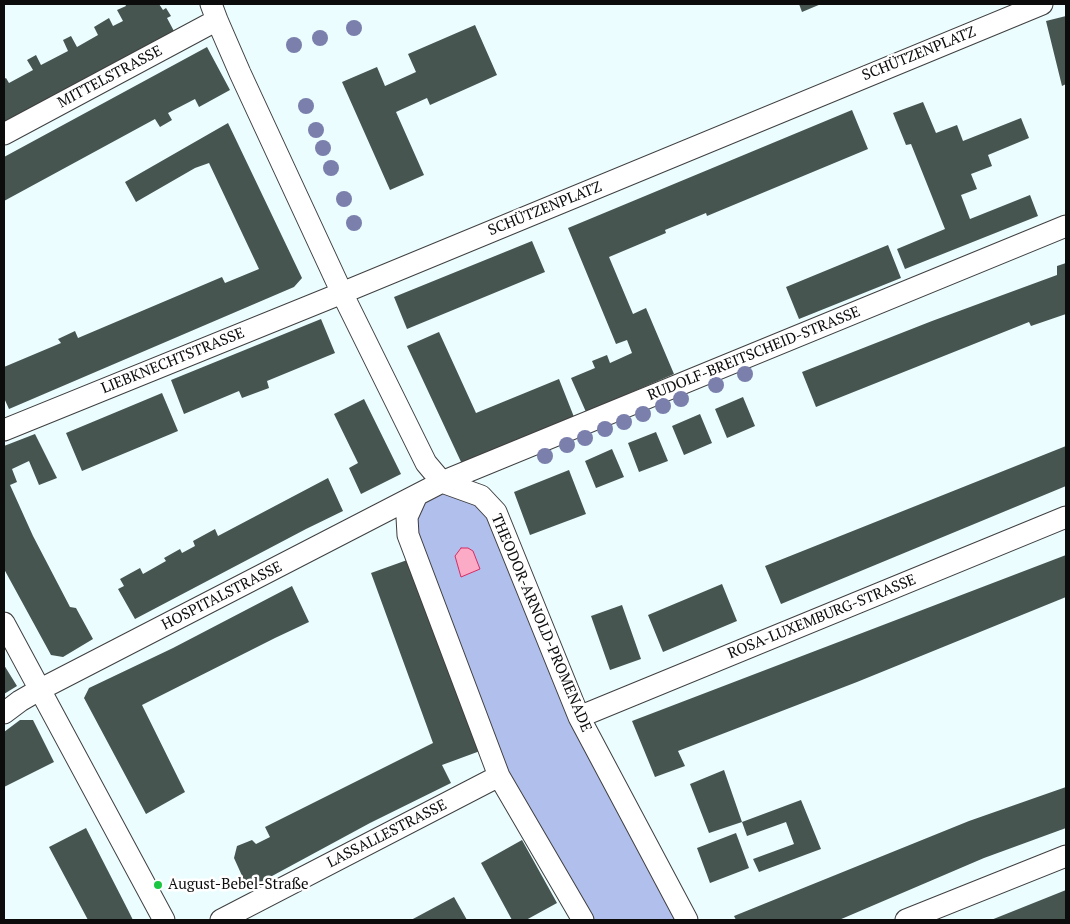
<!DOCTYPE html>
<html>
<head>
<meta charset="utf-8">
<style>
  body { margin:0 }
  #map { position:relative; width:1070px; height:924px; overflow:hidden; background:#ebfdff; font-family:"PT Serif",serif }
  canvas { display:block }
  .frame { position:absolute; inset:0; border:5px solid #0c0c0c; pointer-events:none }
</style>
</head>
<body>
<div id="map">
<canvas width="1070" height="924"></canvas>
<div class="frame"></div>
</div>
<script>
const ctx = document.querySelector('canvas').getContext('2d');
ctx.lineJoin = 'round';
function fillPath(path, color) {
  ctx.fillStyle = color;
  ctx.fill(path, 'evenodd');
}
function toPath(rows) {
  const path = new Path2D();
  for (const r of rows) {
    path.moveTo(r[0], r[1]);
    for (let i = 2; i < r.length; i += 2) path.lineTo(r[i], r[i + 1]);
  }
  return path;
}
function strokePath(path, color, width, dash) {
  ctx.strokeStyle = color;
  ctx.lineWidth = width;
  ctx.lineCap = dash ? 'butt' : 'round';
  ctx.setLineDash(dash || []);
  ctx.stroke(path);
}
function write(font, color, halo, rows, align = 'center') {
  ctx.font = font + ' "PT Serif",serif';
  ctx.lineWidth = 5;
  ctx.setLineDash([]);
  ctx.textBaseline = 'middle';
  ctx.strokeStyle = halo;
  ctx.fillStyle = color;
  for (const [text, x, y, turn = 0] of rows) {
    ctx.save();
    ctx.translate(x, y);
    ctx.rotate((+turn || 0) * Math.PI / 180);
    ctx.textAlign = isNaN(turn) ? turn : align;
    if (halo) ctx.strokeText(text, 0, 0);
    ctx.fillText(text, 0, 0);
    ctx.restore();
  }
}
fillPath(toPath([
  [443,487,478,500,681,920,590,920,502,771,413,537,420,499]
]), '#b1bfec');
const water = toPath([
  [461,548,468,548,473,551,480,569,461,577,455,556,461,548]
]);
fillPath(water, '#fbabc6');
strokePath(water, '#d82c63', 1);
fillPath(toPath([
  [125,4,159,4,163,10,166,8,171,16,167,18,175,33,4,126,4,79,6,78,9,83,33,70,27,60,36,55,41,65,68,51,63,40,71,36,77,47,98,35,94,27,109,18,113,26,123,21,117,10,126,6],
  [799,4,821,4,802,12],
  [1066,16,1066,84,1062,86,1046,21],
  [475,25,497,75,430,105,427,98,396,112,424,175,390,190,342,82,377,67,385,86,416,72,408,54],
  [207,47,230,90,199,107,195,99,168,113,172,120,160,127,155,119,4,201,4,157],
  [923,102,936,133,957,125,963,141,1021,118,1029,138,988,155,992,166,971,174,977,189,961,195,970,219,1030,195,1038,216,905,269,897,249,945,229,911,144,906,145,893,113],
  [852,110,868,149,707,216,706,213,665,230,666,233,609,257,633,314,646,308,674,374,586,412,571,378,595,368,592,361,607,355,610,363,632,353,627,340,616,344,568,228],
  [228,123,302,278,294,287,9,409,4,398,4,367,61,343,58,339,75,331,78,338,222,277,225,283,259,269,209,163,195,168,136,202,125,182],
  [532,241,545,272,407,329,394,297],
  [888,245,901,278,799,319,786,287],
  [1066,263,1066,314,1031,326,1029,322,816,407,802,372,932,321,1057,275,1057,266],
  [321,319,335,353,267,381,269,388,242,398,239,391,184,414,171,380],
  [439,332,476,413,559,379,574,417,462,464,407,346],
  [162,393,178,431,82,471,66,433],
  [743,397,755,426,727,438,715,409],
  [364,399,401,474,361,494,349,468,358,463,334,414],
  [700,414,712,443,684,455,672,426],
  [656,432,668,461,639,472,628,443],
  [35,434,57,478,39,485,29,461,12,469,17,482,10,485,33,536,70,607,76,608,93,639,63,657,51,655,4,569,4,446],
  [1066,446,1066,486,781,604,765,566],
  [612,449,624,477,596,488,585,461],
  [569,470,586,514,530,535,514,492],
  [328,478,343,511,306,529,135,619,118,589,124,586,120,579,140,568,143,574,166,561,164,558,180,549,182,553,195,546,193,541,215,529,218,536],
  [1066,555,1066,597,857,682,678,751,685,766,655,777,632,721],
  [410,559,480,751,442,765,451,783,370,823,248,889,234,858,237,846,252,840,256,844,270,837,265,827,433,743,371,573],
  [722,584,737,621,663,652,648,615],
  [292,586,309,622,275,638,142,705,185,792,146,814,84,698,89,688,173,648],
  [622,605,641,659,610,670,591,616],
  [4,665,17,686,4,694],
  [20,720,33,720,54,762,4,787,4,732],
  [724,770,742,822,709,833,690,784],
  [1066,787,1066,828,984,858,839,920,736,920,734,916,969,821],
  [801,800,821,849,759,872,753,859,794,844,786,822,747,836,742,822],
  [86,828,128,910,133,920,88,920,49,847],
  [736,833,749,868,710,883,697,848],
  [522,840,557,903,526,920,512,920,481,863],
  [1066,890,1066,920,991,920],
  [454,897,467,920,411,920]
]), '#475551');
const street = toPath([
  [211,4,217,20,240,73,342,293,426,463,442,482,481,496,496,512,579,717,687,920],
  [4,134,217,20],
  [4,430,342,293,1042,4],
  [417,495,407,517,408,535,499,776,583,920],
  [4,623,164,920],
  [4,713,20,701,39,690,442,482,1066,226],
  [579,717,1066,517],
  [221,920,499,776],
  [906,920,1066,856]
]);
strokePath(street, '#3f3f3f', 23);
strokePath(street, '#fff', 21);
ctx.fillStyle = '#7a7fac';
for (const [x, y] of [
  [354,28],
  [320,38],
  [294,45],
  [306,106],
  [316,130],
  [323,148],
  [331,168],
  [344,199],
  [354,223],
  [745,374],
  [716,385],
  [681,399],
  [663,406],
  [643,414],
  [624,422],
  [605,429],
  [585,438],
  [567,445],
  [545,456]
]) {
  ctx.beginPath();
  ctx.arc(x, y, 8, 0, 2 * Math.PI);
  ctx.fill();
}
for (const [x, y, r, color] of [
  [158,885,5,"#1ac642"]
]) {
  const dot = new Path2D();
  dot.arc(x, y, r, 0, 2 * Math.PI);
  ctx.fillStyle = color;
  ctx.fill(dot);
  strokePath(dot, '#fff', 2);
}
write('15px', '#0c0c0c', '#fff', [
  ["SCHÜTZENPLATZ",919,54,-22],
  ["MITTELSTRASSE",110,77,-28],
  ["SCHÜTZENPLATZ",545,209,-22],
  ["RUDOLF-BREITSCHEID-STRASSE",754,354,-22],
  ["LIEBKNECHTSTRASSE",173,361,-22],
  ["HOSPITALSTRASSE",222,596,-27],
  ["ROSA-LUXEMBURG-STRASSE",822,617,-22],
  ["THEODOR-ARNOLD-PROMENADE",541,623,67],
  ["LASSALLESTRASSE",387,834,-27]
]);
write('15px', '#0c0c0c', '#fff', [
  ["August-Bebel-Straße",168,885]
], 'left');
</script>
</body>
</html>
